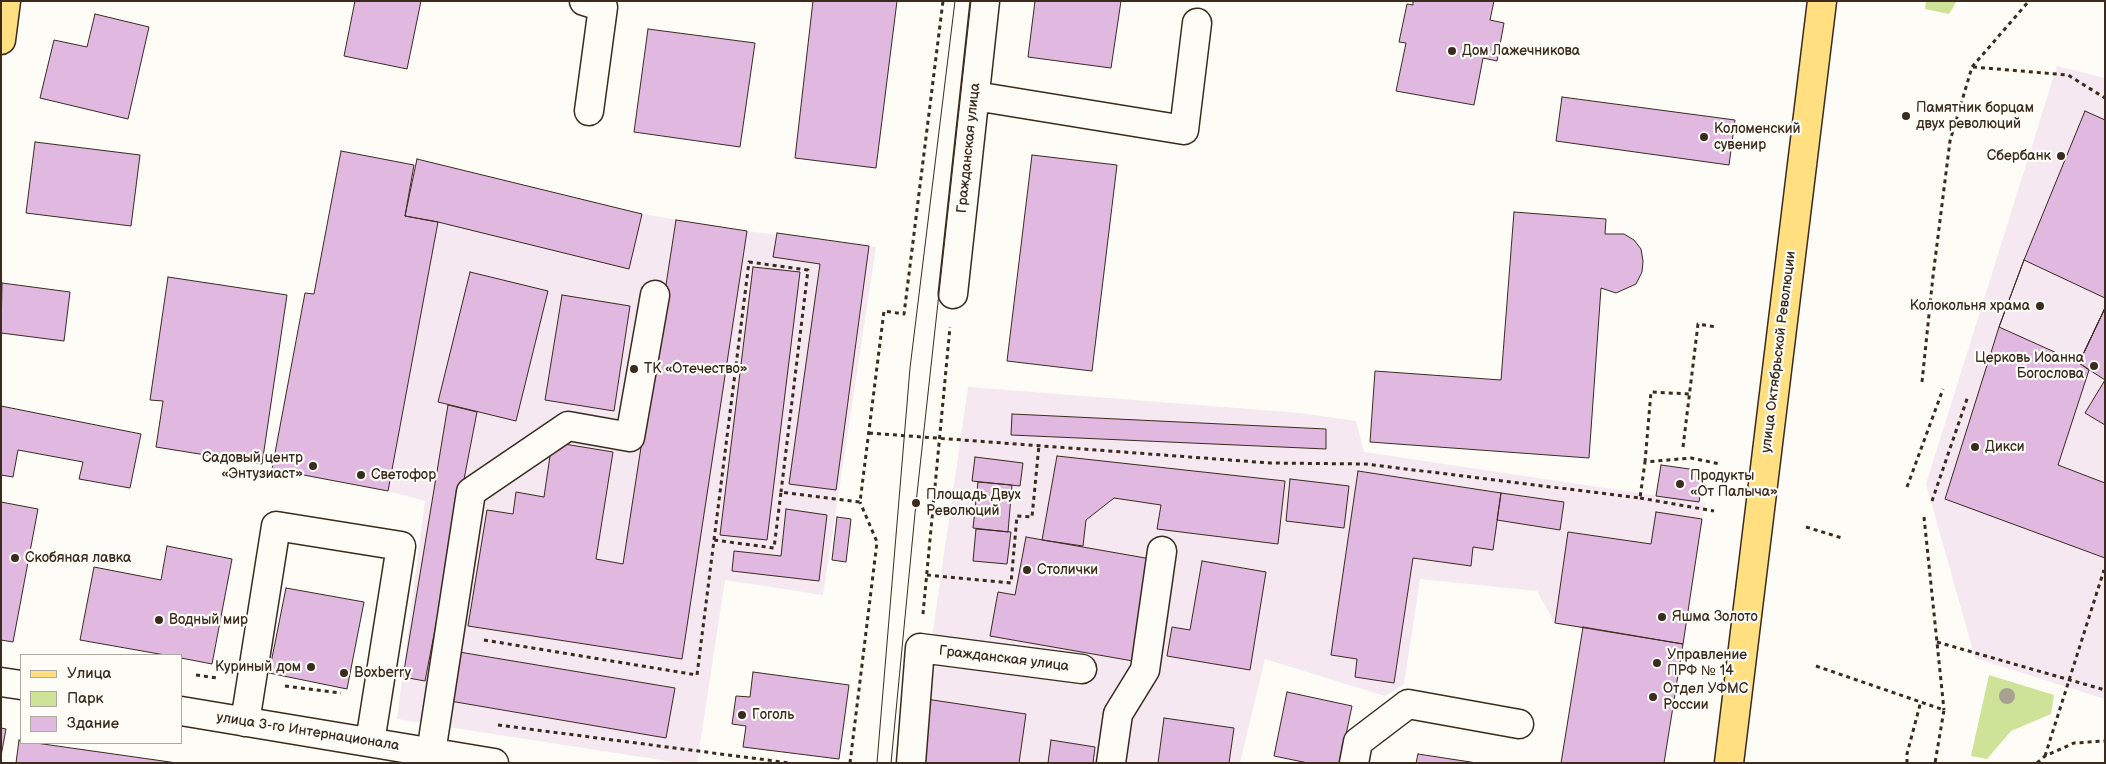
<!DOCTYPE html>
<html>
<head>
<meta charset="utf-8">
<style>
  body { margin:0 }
  #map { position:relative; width:2106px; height:764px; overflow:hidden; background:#fdfcf7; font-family:"Balsamiq Sans",sans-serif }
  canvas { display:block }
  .frame { position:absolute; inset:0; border:2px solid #3b2a1e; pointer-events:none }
  .legend { position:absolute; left:20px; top:654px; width:162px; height:90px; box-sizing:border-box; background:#fdfcf7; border:1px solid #afa8a0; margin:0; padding:6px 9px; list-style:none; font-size:15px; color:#3b2a1e }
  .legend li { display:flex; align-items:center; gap:10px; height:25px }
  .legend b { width:25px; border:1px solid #afa8a0 }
</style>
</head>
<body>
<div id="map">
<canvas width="2106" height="764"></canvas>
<div class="frame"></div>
<ul class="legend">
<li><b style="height:6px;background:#ffdf80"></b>Улица</li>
<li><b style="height:14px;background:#cee397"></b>Парк</li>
<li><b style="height:14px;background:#e1b9e0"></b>Здание</li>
</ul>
</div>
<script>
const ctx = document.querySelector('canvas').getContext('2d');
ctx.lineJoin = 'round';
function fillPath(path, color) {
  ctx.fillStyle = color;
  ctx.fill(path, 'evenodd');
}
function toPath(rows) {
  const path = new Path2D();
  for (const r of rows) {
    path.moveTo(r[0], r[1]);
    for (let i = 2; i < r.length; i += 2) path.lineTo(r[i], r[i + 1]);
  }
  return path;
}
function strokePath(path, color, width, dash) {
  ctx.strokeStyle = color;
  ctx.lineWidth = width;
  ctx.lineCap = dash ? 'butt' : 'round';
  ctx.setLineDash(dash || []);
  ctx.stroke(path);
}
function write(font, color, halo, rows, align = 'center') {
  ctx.font = font + ' "Balsamiq Sans",sans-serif';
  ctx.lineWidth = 4.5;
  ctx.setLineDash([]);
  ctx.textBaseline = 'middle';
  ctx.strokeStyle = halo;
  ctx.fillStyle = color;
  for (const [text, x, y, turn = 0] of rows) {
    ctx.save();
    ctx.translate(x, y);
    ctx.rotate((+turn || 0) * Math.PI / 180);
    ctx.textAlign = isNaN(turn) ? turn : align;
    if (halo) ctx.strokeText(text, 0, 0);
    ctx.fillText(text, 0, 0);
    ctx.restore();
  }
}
fillPath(toPath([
  [2057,66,2105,78,2105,699,1975,658,1926,484],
  [417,159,642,214,747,231,876,247,823,595,725,580,697,763,680,763,397,719,425,501,388,491,438,222,405,216],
  [968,387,1300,413,1356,421,1364,452,1705,503,1683,644,1555,623,1537,591,1420,579,1404,684,1385,696,1265,659,1240,763,914,763]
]), '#f5e8f0');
fillPath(toPath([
  [1926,1,1957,1,1949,14,1925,9],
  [1989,675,2054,695,2051,714,2011,731,1987,759,1971,756]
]), '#cee397');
const building = toPath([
  [355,1,421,1,407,69,344,56,355,1],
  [813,1,897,1,876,168,795,158,813,1],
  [1035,1,1121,1,1111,68,1028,57,1035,1],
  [1413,1,1494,1,1490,20,1504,23,1497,61,1483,58,1474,105,1396,91,1406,43,1399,42,1407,4,1413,5,1413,1],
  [95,14,149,27,128,119,40,98,54,40,87,47,95,14],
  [648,29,755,43,740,147,634,132,648,29],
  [1562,97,1735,120,1729,165,1556,141,1562,97],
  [2085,111,2105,120,2105,308,2079,363,2089,370,2058,465,2105,483,2105,558,1945,499,1999,327,2024,260,2085,111],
  [35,142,140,155,131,226,26,213,35,142],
  [341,151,414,165,405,216,438,222,388,491,272,469,305,293,314,294,341,151],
  [1032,155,1117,165,1092,371,1007,361,1032,155],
  [417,159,642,214,629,269,438,222,405,216,417,159],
  [1514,212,1606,219,1605,234,1624,234,1634,240,1641,249,1643,261,1642,272,1636,284,1616,293,1601,288,1589,458,1370,442,1375,371,1501,380,1514,212],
  [676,220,747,231,682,659,468,626,487,510,513,514,516,492,544,497,552,442,613,452,596,559,623,564,676,220],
  [777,233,869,246,836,490,789,484,820,264,773,257,777,233],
  [2024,260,2105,298,2105,308,2079,363,1999,327,2024,260],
  [753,267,800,272,767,540,720,535,753,267],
  [470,272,548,291,516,421,438,402,470,272],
  [168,277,287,295,262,464,156,447,163,401,150,400,168,277],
  [2,283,70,292,64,341,1,333,2,283],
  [562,295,630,306,614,411,545,400,562,295],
  [2105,308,2105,425,2085,413,2105,380,2079,363,2105,308],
  [448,405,477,412,425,681,403,677,448,405],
  [1,406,141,434,130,488,79,479,83,462,18,450,13,477,1,475,1,406],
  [1012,414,1326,429,1326,449,1011,435,1012,414],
  [1057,456,1285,481,1278,544,1157,529,1161,505,1114,498,1086,520,1083,546,1042,540,1057,456],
  [975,457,1023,463,1020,486,972,481,975,457],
  [1661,465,1704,471,1699,502,1656,496,1661,465],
  [1358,471,1501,493,1493,550,1473,547,1471,566,1413,558,1394,683,1355,677,1357,659,1331,655,1358,471],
  [1290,479,1349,486,1344,528,1286,521,1290,479],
  [978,482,1012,485,1008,532,973,528,978,482],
  [1501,493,1564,502,1560,530,1497,520,1501,493],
  [1,502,38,509,13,642,1,640,1,502],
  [786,509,827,515,819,581,732,571,734,551,781,556,786,509],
  [1656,512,1702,519,1683,644,1555,623,1568,532,1651,544,1656,512],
  [837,517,851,519,846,562,832,560,837,517],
  [976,529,1011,532,1007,564,973,561,976,529],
  [1026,537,1151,559,1133,661,990,636,998,592,1015,595,1026,537],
  [167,546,232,559,212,664,181,658,181,655,165,655,80,640,94,567,161,580,167,546],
  [1202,561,1266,572,1250,670,1167,656,1172,627,1190,630,1202,561],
  [286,588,364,602,347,689,269,673,286,588],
  [1583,627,1683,644,1664,763,1561,763,1583,627],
  [459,652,675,688,666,738,450,701,459,652],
  [753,672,849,685,839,759,743,747,746,726,732,724,736,696,750,697,753,672],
  [1287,692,1352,706,1340,763,1308,763,1274,756,1287,692],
  [926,699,1026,714,1019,763,917,763,926,699],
  [1164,718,1234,728,1229,763,1158,763,1164,718],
  [1,728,6,729,1,756,1,728],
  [19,740,21,741,21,743,36,743,177,763,16,763,19,740],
  [1051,740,1095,747,1093,763,1048,763,1051,740],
  [1418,754,1477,763,1416,763,1418,754]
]);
fillPath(building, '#e1b9e0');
strokePath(building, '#3b2a1e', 1);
const minor = toPath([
  [584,1,603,7,589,111],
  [975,96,1184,130,1197,23],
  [953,294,985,1],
  [1,682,21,685],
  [181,711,494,763],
  [245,722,276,526,401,546,370,742],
  [431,753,471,492,568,426,630,437,655,295],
  [911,763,920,648,1082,669],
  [1111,763,1118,714,1145,670,1162,551],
  [1354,763,1358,742,1408,704,1519,724]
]);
const major = toPath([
  [1,40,6,1],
  [1729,763,1822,1]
]);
strokePath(minor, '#3b2a1e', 31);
strokePath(major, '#3b2a1e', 31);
strokePath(toPath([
  [1973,67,2068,75,2105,98],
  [1922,382,1933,276,1950,141,1972,67,2029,1],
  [869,433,1270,463,1366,464,1640,498,1645,462,1691,458,1720,464],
  [1683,447,1698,324,1716,327],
  [1645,462,1651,392,1689,394],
  [1907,487,1943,389],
  [1640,498,1714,511],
  [1932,501,1968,396],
  [1924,517,1944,710],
  [1806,527,1842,538],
  [714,540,749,262,808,270,781,492],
  [927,575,1011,583,1017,516,1032,517,1039,445],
  [923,614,950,327],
  [484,640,697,675,714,540,774,548,781,492,860,502,884,311,904,314,943,1],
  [1937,642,2105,690],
  [1816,666,1944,710,1935,763],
  [196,675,217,678],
  [285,686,341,693],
  [498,725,790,763],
  [2045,756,2104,570],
  [850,763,877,542,860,502],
  [1907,763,1907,754,1921,701],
  [2037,763,2045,756,2074,743,2105,741]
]), '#3b2a1e', 3, [4, 4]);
strokePath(minor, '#fdfcf7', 28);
strokePath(major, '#ffdf80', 28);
strokePath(toPath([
  [877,763,910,368,955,1],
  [891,763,916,503,971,1]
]), '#3b2a1e', 1);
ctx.fillStyle = '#a7a290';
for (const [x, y] of [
  [2007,696]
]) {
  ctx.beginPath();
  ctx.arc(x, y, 8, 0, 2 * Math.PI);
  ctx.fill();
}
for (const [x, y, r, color] of [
  [1452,51,5,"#3b2a1e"],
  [1906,116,5,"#3b2a1e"],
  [1704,137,5,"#3b2a1e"],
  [2061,156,5,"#3b2a1e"],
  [2040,306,5,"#3b2a1e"],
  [2094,366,5,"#3b2a1e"],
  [634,369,5,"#3b2a1e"],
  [1975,447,5,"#3b2a1e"],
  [313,466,5,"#3b2a1e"],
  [361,475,5,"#3b2a1e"],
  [1680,484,5,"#3b2a1e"],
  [916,503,5,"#3b2a1e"],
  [15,558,5,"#3b2a1e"],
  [1027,570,5,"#3b2a1e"],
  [1662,617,5,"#3b2a1e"],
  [159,620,5,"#3b2a1e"],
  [1657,663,5,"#3b2a1e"],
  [311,667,5,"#3b2a1e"],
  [344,673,5,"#3b2a1e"],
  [1653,697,5,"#3b2a1e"],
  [742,715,5,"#3b2a1e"]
]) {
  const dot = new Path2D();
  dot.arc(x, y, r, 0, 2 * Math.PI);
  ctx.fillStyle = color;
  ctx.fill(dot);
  strokePath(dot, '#fdfcf7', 2);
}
write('14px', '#3b2a1e', '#fdfcf7', [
  ["Дом Лажечникова",1462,51],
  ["Памятник борцам",1916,108],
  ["двух революций",1916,124],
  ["Коломенский",1714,129],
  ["сувенир",1714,145],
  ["Сбербанк",2051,156,"right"],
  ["Колокольня храма",2030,306,"right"],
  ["Церковь Иоанна",2084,358,"right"],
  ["Богослова",2084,374,"right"],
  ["ТК «Отечество»",644,369],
  ["Дикси",1985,447],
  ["Садовый центр",303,458,"right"],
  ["«Энтузиаст»",303,474,"right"],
  ["Светофор",371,475],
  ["Продукты",1690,476],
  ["«От Палыча»",1690,492],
  ["Площадь Двух",926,495],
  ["Революций",926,511],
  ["Скобяная лавка",25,558],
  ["Столички",1037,570],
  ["Яшма Золото",1672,617],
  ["Водный мир",169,620],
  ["Управление",1667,655],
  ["ПРФ № 14",1667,671],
  ["Куриный дом",301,667,"right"],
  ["Boxberry",354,673],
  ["Отдел УФМС",1663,689],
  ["России",1663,705],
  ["Гоголь",752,715]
], 'left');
write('14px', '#3b2a1e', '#fdfcf7', [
  ["Гражданская улица",969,148,-84],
  ["улица Октябрьской Революции",1779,352,-83],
  ["Гражданская улица",1004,659,7],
  ["улица 3-го Интернационала",308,732,9]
]);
</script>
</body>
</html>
